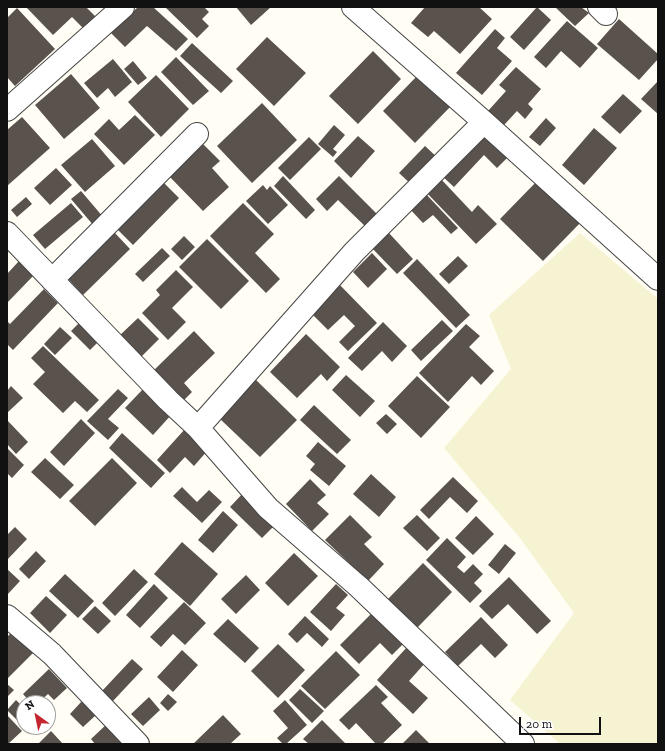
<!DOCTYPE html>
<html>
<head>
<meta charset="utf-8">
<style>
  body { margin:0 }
  #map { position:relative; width:665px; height:751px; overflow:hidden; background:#fffdf4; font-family:"Zilla Slab",serif }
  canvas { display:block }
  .frame { position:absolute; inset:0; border:8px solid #111; pointer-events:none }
  .north { position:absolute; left:16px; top:695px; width:40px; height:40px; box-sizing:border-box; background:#fff; border:1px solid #a0a0a0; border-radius:50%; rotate:327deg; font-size:11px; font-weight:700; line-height:16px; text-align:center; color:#111 }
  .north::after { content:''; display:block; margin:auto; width:14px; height:18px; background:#c4252e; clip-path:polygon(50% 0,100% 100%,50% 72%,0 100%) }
  .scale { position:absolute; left:519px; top:717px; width:82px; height:18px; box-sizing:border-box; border:2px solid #111; border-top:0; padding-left:5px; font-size:12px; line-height:14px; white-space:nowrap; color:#111; -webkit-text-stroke:3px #fff; paint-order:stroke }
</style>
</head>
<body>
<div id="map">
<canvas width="665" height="751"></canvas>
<div class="frame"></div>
<div class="north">N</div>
<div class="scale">20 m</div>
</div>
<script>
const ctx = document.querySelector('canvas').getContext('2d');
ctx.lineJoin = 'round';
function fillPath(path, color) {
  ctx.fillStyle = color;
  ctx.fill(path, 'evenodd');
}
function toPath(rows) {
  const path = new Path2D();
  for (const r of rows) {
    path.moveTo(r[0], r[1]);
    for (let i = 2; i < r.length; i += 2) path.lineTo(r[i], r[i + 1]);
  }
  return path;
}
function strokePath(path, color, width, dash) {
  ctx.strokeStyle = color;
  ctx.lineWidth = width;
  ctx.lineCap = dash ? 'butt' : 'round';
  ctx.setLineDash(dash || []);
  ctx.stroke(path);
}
fillPath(toPath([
  [580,233,658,299,658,744,560,744,510,700,574,613,520,538,444,448,511,369,489,315]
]), '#f6f3d3');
fillPath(toPath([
  [26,7,86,7,99,20,87,32,72,17,53,35],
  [138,7,153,7,188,39,176,51,147,26,125,47,111,33],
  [167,7,204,7,209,12,202,19,209,26,197,38,166,8],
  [236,7,271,7,251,25],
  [425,7,479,7,492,19,460,54,434,31,428,37,411,23],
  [537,7,551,20,524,50,510,37],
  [555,7,581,7,589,13,575,26],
  [17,8,55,49,15,86,7,77,7,18],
  [619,19,658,54,658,59,639,80,597,44],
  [567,21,598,48,580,68,561,51,546,68,534,57],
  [495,29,505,38,497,48,512,61,482,95,456,73],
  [267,37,306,73,274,106,236,69],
  [192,43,233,81,221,93,180,56],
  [373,51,401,79,358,124,329,96],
  [176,57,209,91,193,105,161,72],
  [113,59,132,82,115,97,108,88,97,98,84,83],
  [133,61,147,78,138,85,124,69],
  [516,67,541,89,528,104,533,109,525,119,517,111,504,125,488,111,506,91,499,85],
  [71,74,100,108,64,139,35,105],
  [419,74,451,106,415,143,383,111],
  [156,75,189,109,161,137,128,102],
  [658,81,658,114,641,99],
  [623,94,642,111,620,134,601,117],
  [262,103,297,140,252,183,217,146],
  [135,115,155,135,124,165,94,134,109,119,119,130],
  [22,117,50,148,7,186,7,130],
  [546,118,556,128,540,146,529,137],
  [334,125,345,135,333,149,337,152,333,157,318,144],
  [594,128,617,148,584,185,562,165],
  [482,132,508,157,497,168,484,155,454,187,441,175],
  [358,136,375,151,351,178,334,161],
  [309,137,321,149,290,180,278,168],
  [92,139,115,166,85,192,61,165],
  [201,142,220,161,212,168,229,187,203,211,167,174],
  [425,146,440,160,414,187,399,173],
  [56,168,72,185,50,205,34,188],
  [283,176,315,210,306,219,274,186],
  [339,176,379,216,367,228,338,200,327,211,316,199],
  [439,177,472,212,478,205,497,224,476,244,425,191],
  [539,179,582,221,543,261,500,219],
  [162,181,179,198,133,245,115,227],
  [263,185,267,190,270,186,288,205,268,224,246,201],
  [81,191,104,218,94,226,71,199],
  [424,192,458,228,451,234,433,215,423,223,408,207],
  [26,197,32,204,17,217,11,210],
  [71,203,83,217,45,249,33,235],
  [243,203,274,234,255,253,280,279,266,293,210,236],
  [114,232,130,249,83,295,66,277],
  [388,232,413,259,397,274,371,247],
  [184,236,195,247,182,260,171,249],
  [207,239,249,281,221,309,179,267],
  [162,248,170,256,143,282,135,274],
  [372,253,387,269,368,288,353,272],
  [458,256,468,266,449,284,439,274],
  [417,259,470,315,456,328,403,273],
  [19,261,34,275,7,303,7,274],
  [176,270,193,287,172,308,186,322,168,340,142,313,160,295,156,290],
  [337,282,377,323,348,351,339,342,355,326,344,315,328,330,308,310],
  [44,289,58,303,13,350,7,344,7,321,10,324],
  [138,318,159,339,139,359,118,337],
  [83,319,102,338,90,350,71,331],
  [442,320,453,331,421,361,411,350],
  [383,322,407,346,392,362,382,351,362,371,348,358],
  [466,324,480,336,469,347,494,371,481,385,472,376,448,402,419,373],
  [60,327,72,338,55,355,44,344],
  [194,331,215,353,184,383,192,392,181,403,151,373],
  [306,334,340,367,327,381,321,374,297,398,270,372],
  [43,346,99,400,87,412,75,401,63,413,33,384,45,372,31,358],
  [346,375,375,401,360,417,332,390],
  [417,376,450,407,421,438,388,406],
  [255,379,297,420,260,457,218,417],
  [11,386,23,398,7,413,7,391],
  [144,388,172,414,153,435,125,408],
  [118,389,128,398,108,419,119,428,108,440,87,421],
  [314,405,351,440,337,454,300,420],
  [386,414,397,424,387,434,376,423],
  [81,419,95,433,64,466,50,452],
  [7,420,28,442,16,454,7,444],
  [185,429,208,450,194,466,185,457,170,473,157,460],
  [122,433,165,473,151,488,109,448],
  [318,442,346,466,329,486,310,470,315,464,306,456],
  [7,448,24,465,12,478,7,473],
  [45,458,74,485,60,499,31,472],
  [112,458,137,483,95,526,69,501],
  [371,474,396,497,379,517,353,494],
  [453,477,478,501,467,513,450,497,429,519,420,510],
  [310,479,326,495,317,503,329,514,312,531,286,504],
  [182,487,197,502,209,490,222,502,202,523,173,496],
  [245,491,278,522,262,538,230,507],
  [223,511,238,525,213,553,198,540],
  [350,515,372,537,364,544,384,564,368,581,325,540],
  [417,515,440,538,427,551,403,528],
  [476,516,494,534,473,555,455,538],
  [15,527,27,539,7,560,7,535],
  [447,538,466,557,457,567,464,573,473,564,483,574,474,583,482,591,470,603,426,560],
  [182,542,218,574,190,606,154,574],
  [505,544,516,553,499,574,488,565],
  [36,551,46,561,29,579,19,569],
  [294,553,318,576,288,606,265,583],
  [423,563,452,592,417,628,388,599],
  [7,569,20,581,7,595],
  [134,569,148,582,115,616,102,603],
  [65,574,94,601,78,618,49,591],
  [246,575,260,590,236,614,221,599],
  [509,577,551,621,537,634,508,604,492,619,479,606],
  [154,584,168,598,140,628,126,615],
  [336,584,348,595,336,608,345,615,331,631,310,612],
  [46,596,67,615,50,633,30,613],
  [184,602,206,623,185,645,173,634,161,647,150,637],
  [95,606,111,621,98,634,82,619],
  [374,611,405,642,392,655,380,643,359,664,340,645],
  [305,616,329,639,322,647,307,633,297,643,288,634],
  [481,617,508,645,495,658,481,644,458,666,445,652],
  [228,619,259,648,245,663,213,634],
  [14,630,35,651,7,679,7,637],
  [278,644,305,670,278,698,251,671],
  [408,646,426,662,409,681,428,698,413,714,377,680],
  [182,650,198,665,173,692,157,677],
  [336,651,360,675,325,709,301,686],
  [132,659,143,669,113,701,102,691],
  [49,669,67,688,54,700,48,694,38,703,31,703,23,694],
  [7,684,14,690,7,697],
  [376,685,388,697,381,703,402,725,382,744,376,744,356,723,349,730,339,720],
  [300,689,324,711,312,723,289,700],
  [168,694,177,702,168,711,160,703],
  [149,697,160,710,143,726,131,714],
  [16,700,24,708,24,719,20,723,7,710],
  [285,700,307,725,286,744,283,744,277,738,288,728,273,711],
  [82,701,96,715,83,727,70,714],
  [7,715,22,731,8,744,7,744],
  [223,715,241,734,230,744,193,744],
  [322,720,346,744,309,744,303,739],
  [108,723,128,744,95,744,91,739],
  [416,730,430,744,402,744],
  [51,731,63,744,38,744]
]), '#5a524d');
const minor = toPath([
  [353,7,484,122,658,279],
  [599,7,606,14],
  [7,110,123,7],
  [7,233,168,400,198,428,268,508,359,587,523,744],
  [52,280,197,134],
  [198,428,354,252,484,122],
  [7,616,52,654,138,744]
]);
strokePath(minor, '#444', 24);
strokePath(minor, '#fff', 22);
</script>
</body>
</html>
